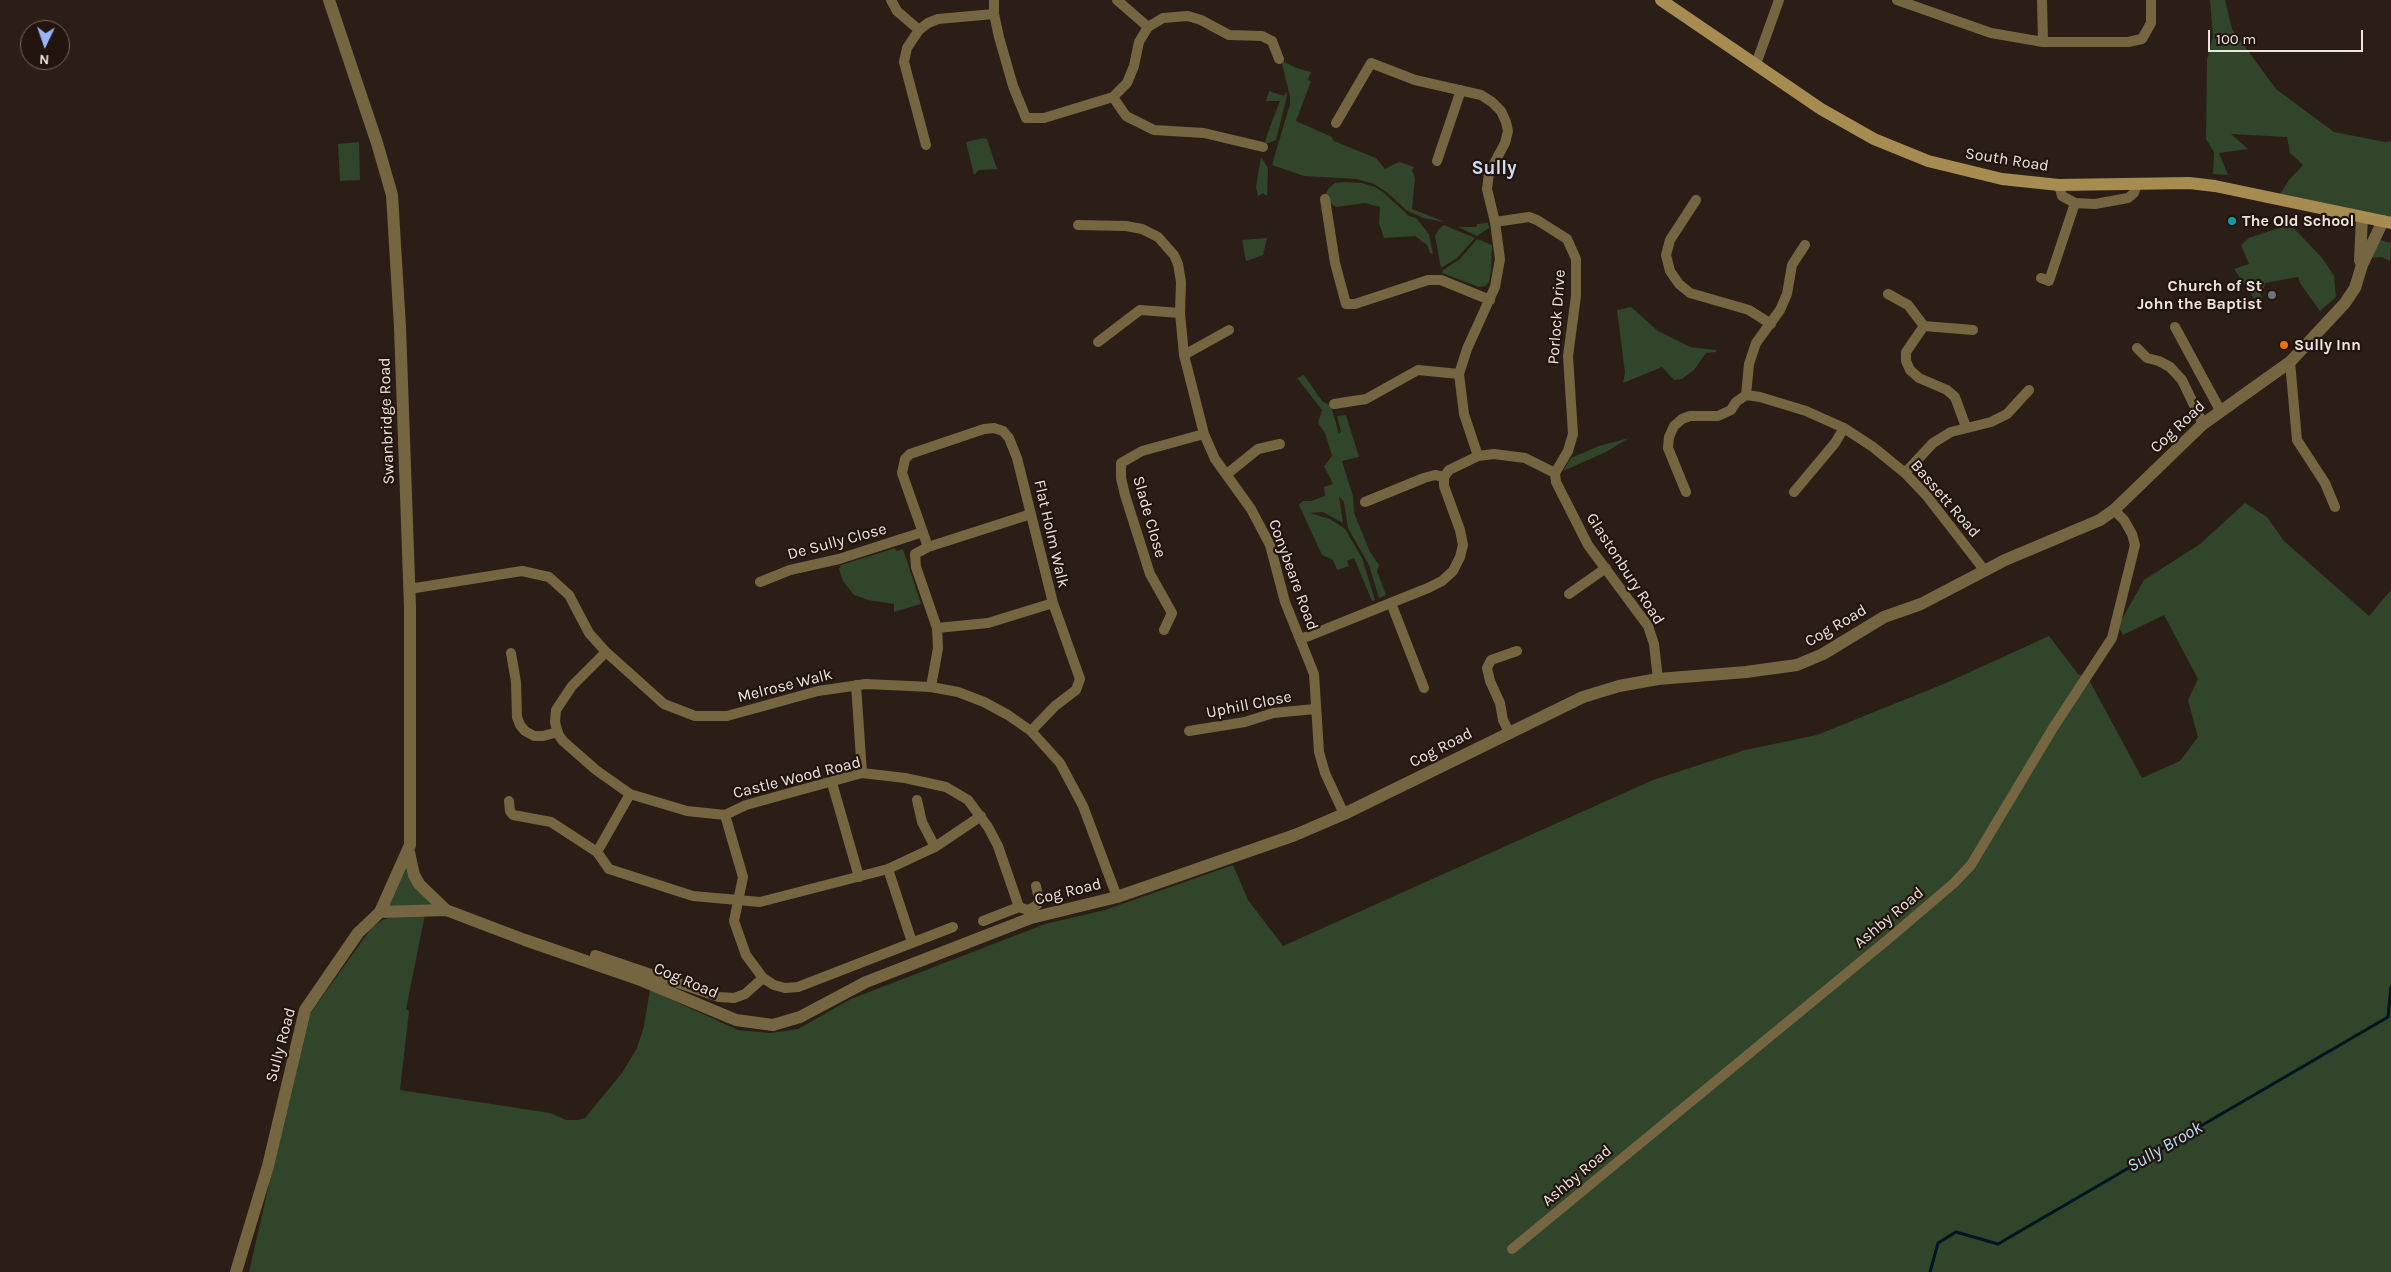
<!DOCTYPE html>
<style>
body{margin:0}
#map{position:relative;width:2391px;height:1272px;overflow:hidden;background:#2b1e17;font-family:Karla,sans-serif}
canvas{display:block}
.north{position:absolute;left:20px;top:20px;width:50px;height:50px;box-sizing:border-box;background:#21150e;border:1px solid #736762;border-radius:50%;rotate:183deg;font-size:14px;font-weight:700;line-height:20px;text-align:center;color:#ede3df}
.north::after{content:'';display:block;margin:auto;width:18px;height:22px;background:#99b5fd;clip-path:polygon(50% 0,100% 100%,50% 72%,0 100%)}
.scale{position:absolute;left:2208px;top:30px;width:155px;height:22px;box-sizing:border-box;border:2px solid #ede3df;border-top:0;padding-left:6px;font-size:15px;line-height:18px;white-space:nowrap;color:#ede3df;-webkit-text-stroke:4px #21150e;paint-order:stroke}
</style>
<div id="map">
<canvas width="2391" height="1272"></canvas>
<div class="north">N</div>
<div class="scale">100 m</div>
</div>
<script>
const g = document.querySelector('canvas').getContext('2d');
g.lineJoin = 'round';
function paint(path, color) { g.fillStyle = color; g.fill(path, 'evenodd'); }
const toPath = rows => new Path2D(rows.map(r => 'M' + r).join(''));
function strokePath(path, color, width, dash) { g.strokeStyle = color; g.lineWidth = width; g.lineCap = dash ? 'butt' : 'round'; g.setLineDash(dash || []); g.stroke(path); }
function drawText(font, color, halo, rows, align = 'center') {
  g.font = font + ' Karla,sans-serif'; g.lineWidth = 4.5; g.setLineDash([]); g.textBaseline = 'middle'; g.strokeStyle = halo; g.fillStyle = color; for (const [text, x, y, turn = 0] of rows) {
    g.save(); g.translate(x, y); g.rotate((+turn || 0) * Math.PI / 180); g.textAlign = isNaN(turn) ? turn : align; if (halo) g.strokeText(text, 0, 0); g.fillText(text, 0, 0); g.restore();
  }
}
paint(toPath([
 [2210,0,2225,0,2232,29,2276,89,2334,132,2385,142,2391,141,2391,218,2280,194,2289,180,2303,165,2290,153,2287,137,2231,134,2248,149,2219,153,2228,175,2213,174,2214,152,2206,139,2207,59,2213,37],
 [1281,60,1296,68,1311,72,1308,80,1311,81,1296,121,1332,137,1334,141,1376,158,1385,169,1399,162,1414,167,1412,170,1415,178,1412,209,1445,222,1423,218,1406,210,1388,193,1374,184,1357,179,1304,176,1272,165,1290,104,1290,96],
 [1269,91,1284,96,1286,92,1287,96,1276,140,1269,143,1265,143,1267,135,1280,101,1266,101],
 [983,138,987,139,997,169,979,170,974,175,966,142],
 [359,142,360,180,340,181,338,144],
 [1261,157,1268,168,1267,196,1263,193,1258,196,1256,187],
 [1345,182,1362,183,1375,187,1383,192,1409,216,1416,218,1429,234,1433,254,1430,253,1427,245,1415,236,1384,238,1379,223,1380,207,1365,203,1336,207,1327,201,1324,197,1329,188,1335,183],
 [1488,223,1489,228,1477,236,1458,227,1477,227,1477,224],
 [2290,224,2322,258,2334,276,2336,297,2320,311,2300,283,2298,277,2265,283,2264,288,2259,290,2262,298,2255,300,2234,269,2249,264,2241,245,2249,238],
 [1444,225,1475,238,1457,258,1441,268,1435,236,1439,229],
 [1267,238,1263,255,1246,261,1242,240],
 [1477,239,1492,245,1491,270,1489,282,1485,286,1479,287,1442,273,1443,270,1460,259],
 [2380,240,2391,243,2390,261,2382,257,2371,258],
 [1631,307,1658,331,1690,347,1716,350,1716,352,1706,353,1694,370,1682,379,1674,380,1662,367,1623,383,1625,373,1617,310],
 [1304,375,1322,401,1331,406,1339,434,1341,432,1337,416,1346,415,1359,457,1342,461,1353,496,1354,513,1370,552,1379,565,1377,571,1386,595,1379,598,1369,565,1348,528,1344,502,1339,496,1343,523,1323,512,1310,513,1330,519,1345,529,1362,558,1375,600,1372,601,1354,558,1347,561,1349,566,1337,570,1333,560,1322,555,1299,505,1303,501,1311,501,1325,496,1324,487,1333,484,1324,466,1332,456,1325,433,1318,423,1322,410,1297,378],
 [1629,438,1606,452,1563,471,1571,458,1599,446],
 [2245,503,2267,517,2284,541,2369,616,2391,590,2391,1272,249,1272,307,1018,372,927,383,920,397,915,425,914,406,1009,409,1011,400,1090,550,1113,566,1120,578,1120,585,1118,622,1073,637,1048,644,1026,650,990,738,1030,770,1033,798,1029,851,999,1045,924,1105,910,1233,865,1248,900,1283,946,1653,780,1745,750,1817,735,1946,683,2049,636,2078,674,2088,678,2142,778,2180,761,2198,737,2188,700,2198,679,2164,615,2123,635,2118,626,2144,580,2200,544],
 [895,548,896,551,903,549,921,604,894,612,894,604,868,600,854,595,843,581,839,569,841,565],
 [407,867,433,906,389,906]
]), '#304529');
strokePath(toPath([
 [1930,1272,1938,1243,1956,1232,1998,1244,2388,1017,2391,987]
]), '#001522', 3);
strokePath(toPath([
 [891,0,897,11,919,30,907,48,904,62,926,145],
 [994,0,994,14,999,37,1013,86,1026,118,1044,118,1113,97,1127,83,1134,66,1139,42,1148,27,1163,18,1188,16,1201,20,1229,35,1262,36,1272,41,1279,59],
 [1117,0,1148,27],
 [1897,0,1991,33,2043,42,2128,42,2142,39,2151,23,2151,0],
 [2042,0,2043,42],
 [919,30,928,23,938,19,994,14],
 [1756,64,1779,0],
 [1113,97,1126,116,1154,130,1204,133,1263,147],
 [1336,123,1371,63,1415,80,1481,95,1492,102,1501,111,1506,122,1508,131,1505,143,1489,173,1487,189,1495,222,1529,217,1537,220,1567,239,1576,259,1576,296,1568,356,1573,434,1568,451,1555,473],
 [1437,161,1461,90],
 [2059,185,2062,196,2075,203,2095,204,2128,198,2134,193,2137,184],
 [1325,199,1335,263,1346,304,1355,304,1428,280,1441,280,1490,300],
 [1696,200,1670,240,1666,255,1670,271,1679,284,1690,293,1749,310,1771,324],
 [1078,225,1126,226,1142,229,1158,237,1174,255,1178,264,1181,282,1180,313,1184,355,1204,434,1215,459,1251,509,1270,545,1285,602,1314,674,1319,752,1325,773,1344,814],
 [2041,278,2049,281,2075,203],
 [1888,294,1908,305,1924,326],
 [2175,327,2220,410],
 [1098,342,1140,310,1180,313],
 [2137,348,2147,358,2159,361,2170,367,2182,380,2203,424],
 [1184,355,1229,330],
 [2290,362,2297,440,2325,483,2335,507],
 [1746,395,1749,364,1756,343,1780,310,1787,294,1792,265,1805,245],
 [1334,404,1366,399,1418,370,1459,374],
 [1966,427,1955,397,1947,390,1919,378,1910,370,1906,361,1906,352,1924,326,1973,330],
 [1478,456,1464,414,1459,374,1467,349,1495,287,1500,259,1495,222],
 [1905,473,1933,443,1951,432,1991,422,2007,414,2029,390],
 [1227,474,1258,449,1280,444],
 [1686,492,1668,448,1669,437,1674,426,1682,419,1690,416,1718,416,1731,410,1736,402,1746,395,1760,397,1806,411,1844,428,1873,447,1905,473,1926,495,1985,571],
 [1794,492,1835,443,1844,428],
 [1365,502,1424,478,1435,475,1444,477,1449,470,1478,456,1494,454,1525,458,1555,473,1556,482,1588,545,1648,626,1654,644,1658,679],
 [928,547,902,473,905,459,910,454,984,429,994,428,1003,431,1009,438,1017,458,1053,603,1080,679,1076,690,1055,706,1031,731],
 [760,582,790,570,839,559,923,532],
 [409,589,522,571,549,577,569,595,589,633,606,652,664,704,695,716,727,716,818,691,866,684,931,687,958,692,984,702,1008,715,1031,731,1060,763,1083,806,1117,897],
 [1569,594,1606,568],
 [1391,603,1424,688],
 [937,628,988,623,1053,603],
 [1164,630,1172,613,1150,574,1125,495,1121,478,1121,463,1142,451,1204,434],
 [1301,639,1428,588,1442,581,1453,571,1460,557,1463,545,1460,530,1444,486,1444,477],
 [606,652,572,686,556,710,555,722,558,734,563,741,596,770,630,794,687,811,725,815,746,805,862,773,905,778,946,787,968,800,988,827,998,846,1019,907,1028,910,1037,905,1039,899,1036,886],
 [511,653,516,682,517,717,520,725,525,731,534,736,543,736,558,732],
 [856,685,862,773],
 [931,687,938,648,937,628,916,567,915,554,928,547,1031,514],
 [1189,731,1245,722,1273,713,1315,709],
 [1509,732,1503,720,1500,703,1490,681,1487,668,1491,660,1517,651],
 [832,783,859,877],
 [630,794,597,852,609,869,693,896,760,902,888,869,935,847,981,816],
 [917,800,922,822,935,847],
 [509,801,510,811,513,815,551,822,597,852],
 [725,815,743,877,734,921,746,955,763,978,774,985,785,988,798,987,953,927],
 [888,869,912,942],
 [983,921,1019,907],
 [595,955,719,997,734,998,745,994,763,978],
 [1512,1249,1892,936,1954,883,1971,865,2053,728,2112,638,2135,545,2132,534,2124,520,2114,510]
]), '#756641', 10);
strokePath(toPath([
 [2362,217,2360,260,2362,265],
 [409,852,414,875,419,884,446,910],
 [380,912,446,910,525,940,638,979,736,1020,773,1025,800,1017,866,982,1031,918,1117,897,1295,835,1344,814,1583,697,1619,686,1658,679,1746,672,1797,665,1823,654,1884,617,1921,604,2005,560,2100,520,2114,510,2203,424,2290,362,2345,303,2355,288,2362,265,2383,221],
 [236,1272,268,1166,305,1010,358,933,380,912,410,845,410,607,400,327,392,195,377,143,329,0]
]), '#756641', 12);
strokePath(toPath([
 [1661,0,1821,109,1874,139,1928,161,2002,179,2059,185,2189,183,2215,186,2391,223]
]), '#a68c50', 12);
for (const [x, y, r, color] of [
 [2232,221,5,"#0f9aa8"],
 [2272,295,5,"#6b7280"],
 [2284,345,5,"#e8710a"]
]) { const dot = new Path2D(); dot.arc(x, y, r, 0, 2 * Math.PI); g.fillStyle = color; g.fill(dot); strokePath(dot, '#21150e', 2); }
drawText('16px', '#ede3df', '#21150e', [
 ["South Road",2007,160,9],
 ["Porlock Drive",1557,317,-86],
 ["Swanbridge Road",387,421,-92],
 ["Cog Road",2178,427,-43],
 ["Bassett Road",1945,499,49],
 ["Slade Close",1149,517,74],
 ["Flat Holm Walk",1051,534,77],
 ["De Sully Close",837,542,-15],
 ["Glastonbury Road",1625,569,57],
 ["Conybeare Road",1293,575,70],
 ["Cog Road",1836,626,-30],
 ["Melrose Walk",785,686,-14],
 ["Uphill Close",1249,705,-11],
 ["Cog Road",1441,748,-27],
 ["Castle Wood Road",797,778,-14],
 ["Cog Road",1068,892,-14],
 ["Ashby Road",1889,918,-40],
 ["Cog Road",686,981,23],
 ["Sully Road",281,1045,-75],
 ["Ashby Road",1577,1176,-40]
]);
drawText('bold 16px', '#ede3df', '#21150e', [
 ["The Old School",2242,221],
 ["Church of St",2262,286,"right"],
 ["John the Baptist",2262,304,"right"],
 ["Sully Inn",2294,345]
], 'left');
drawText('italic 18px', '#b3def8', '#21150e', [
 ["Sully Brook",2165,1147,-30]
]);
drawText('bold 19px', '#d1dcf8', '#21150e', [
 ["Sully",1494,169]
]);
</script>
